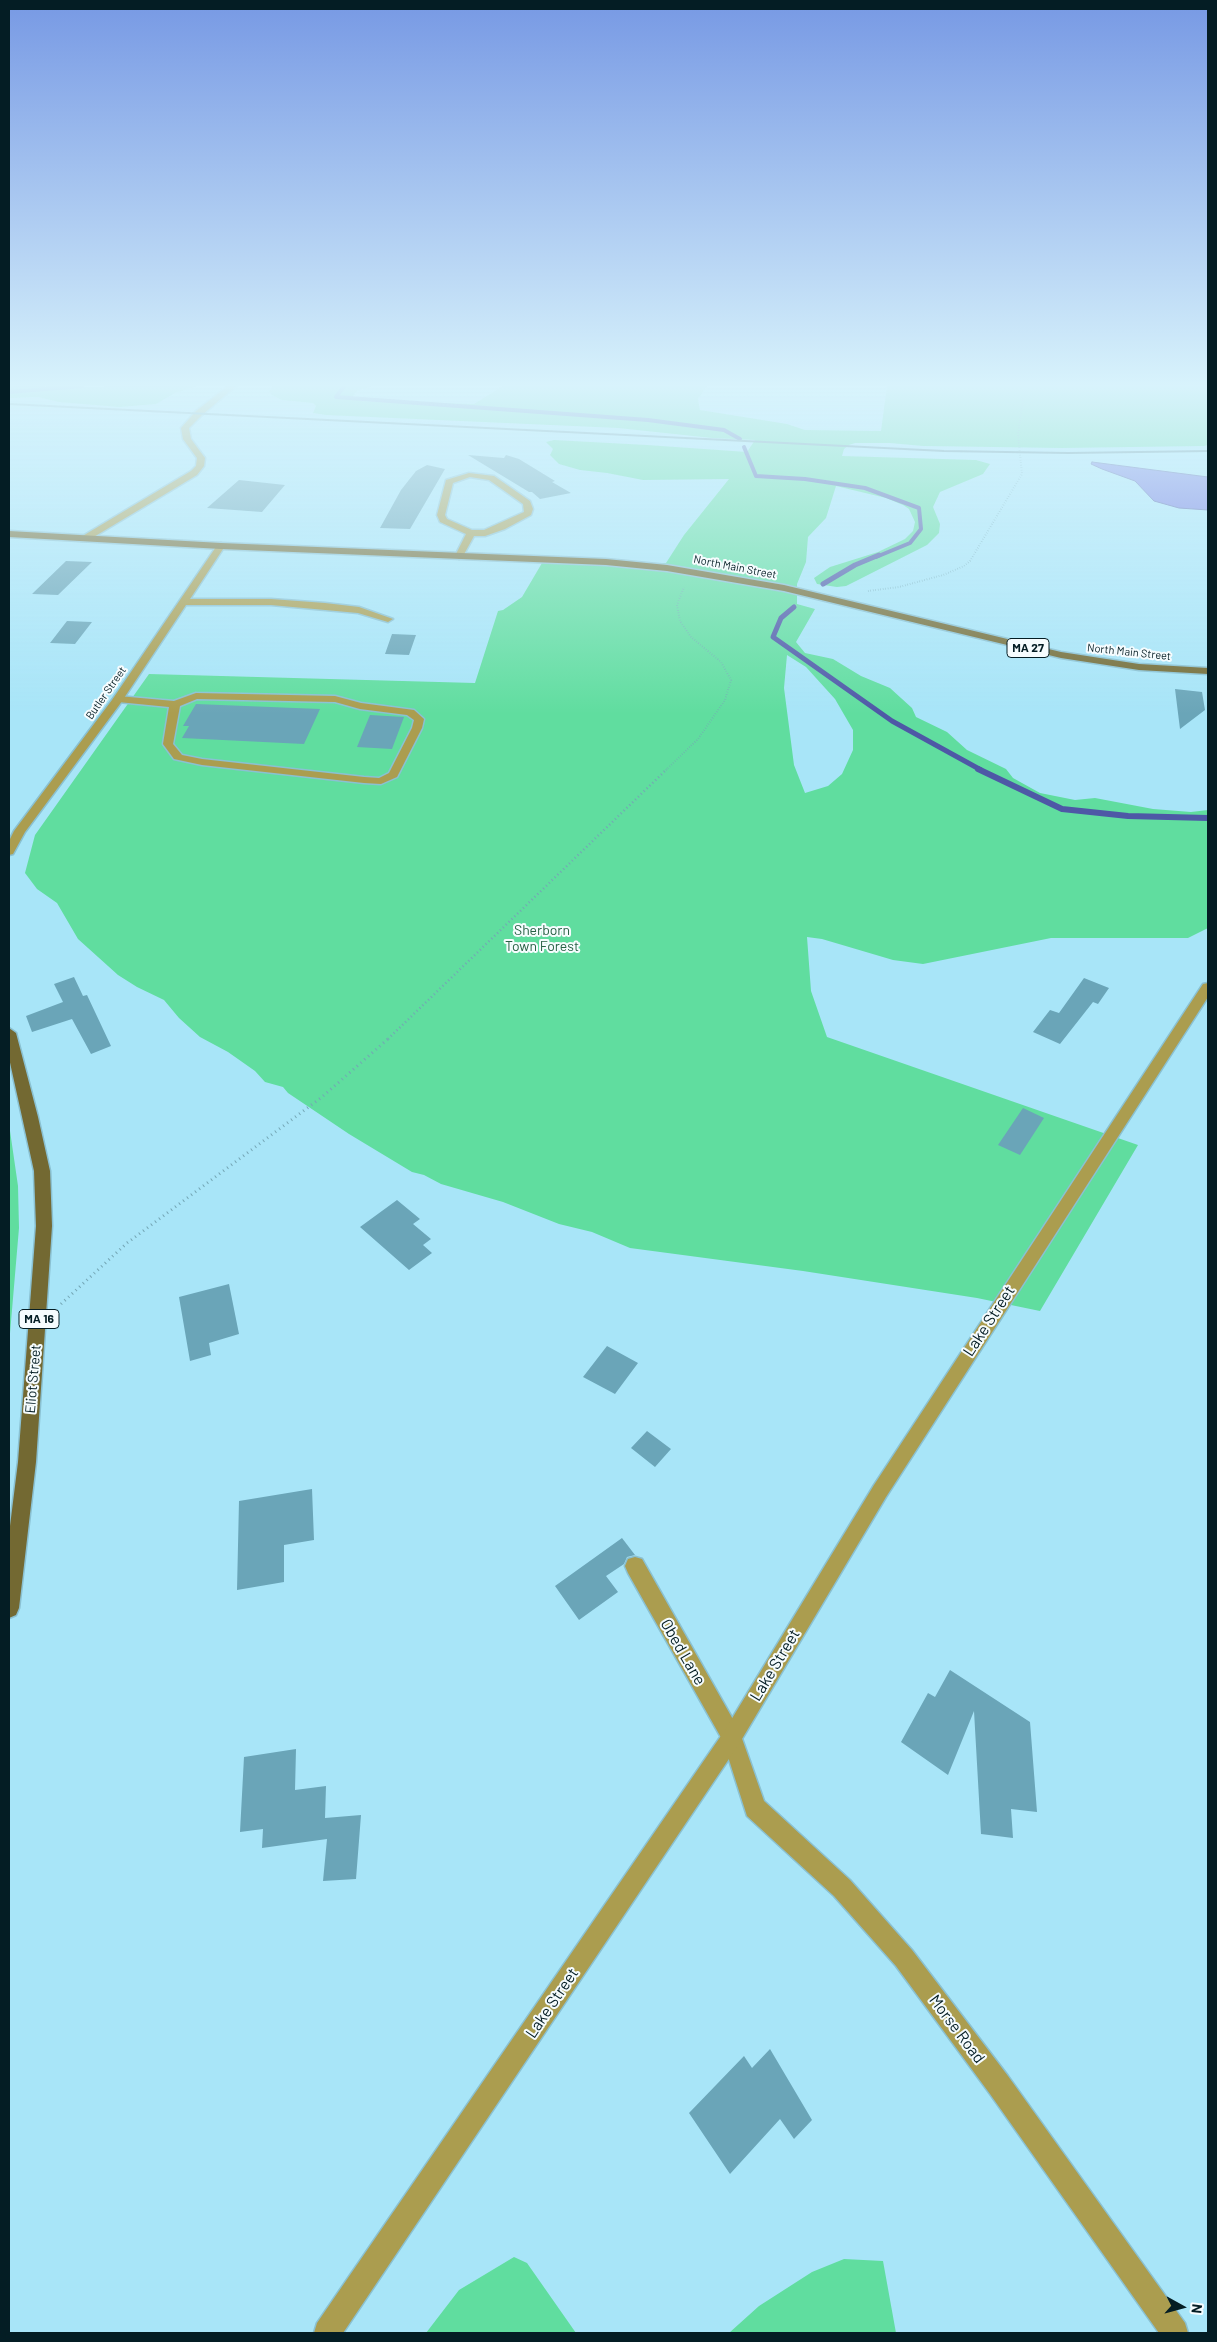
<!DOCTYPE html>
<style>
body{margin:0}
#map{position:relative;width:1217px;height:2342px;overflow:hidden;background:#a8e5f8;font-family:Barlow,sans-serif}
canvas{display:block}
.frame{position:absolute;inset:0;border:10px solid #041d24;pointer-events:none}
.north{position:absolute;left:1157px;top:2282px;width:50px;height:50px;-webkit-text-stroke:4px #f6fcfe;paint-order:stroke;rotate:97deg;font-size:14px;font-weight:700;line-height:20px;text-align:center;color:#041d24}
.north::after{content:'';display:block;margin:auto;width:18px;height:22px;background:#041d24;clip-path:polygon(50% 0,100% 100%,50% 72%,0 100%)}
</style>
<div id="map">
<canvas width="1217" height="2342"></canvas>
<div class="frame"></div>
<div class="north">N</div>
</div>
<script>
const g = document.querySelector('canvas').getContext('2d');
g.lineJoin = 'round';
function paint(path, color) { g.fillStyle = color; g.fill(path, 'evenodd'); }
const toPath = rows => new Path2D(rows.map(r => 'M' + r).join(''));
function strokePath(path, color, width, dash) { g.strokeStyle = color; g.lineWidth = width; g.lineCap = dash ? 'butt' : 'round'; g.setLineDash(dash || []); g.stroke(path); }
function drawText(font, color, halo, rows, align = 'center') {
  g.font = font + ' Barlow,sans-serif'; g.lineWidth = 4; g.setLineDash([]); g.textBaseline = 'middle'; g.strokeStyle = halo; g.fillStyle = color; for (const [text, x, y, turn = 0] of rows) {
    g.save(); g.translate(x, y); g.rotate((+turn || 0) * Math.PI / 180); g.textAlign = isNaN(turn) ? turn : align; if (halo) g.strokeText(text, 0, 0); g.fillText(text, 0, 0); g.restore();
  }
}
paint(toPath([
 [9,386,61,387,197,386,175,393,156,404,119,407,59,402,38,397,9,398],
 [273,386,372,386,357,391,353,396,360,401,474,404,503,386,707,386,698,399,700,410,787,424,805,430,881,431,887,386,1208,386,1208,445,1204,446,1062,448,923,446,890,443,855,443,849,445,844,449,842,456,976,460,990,464,983,474,940,492,933,507,940,524,939,533,927,545,858,580,846,586,837,587,817,584,814,578,830,567,878,552,905,539,913,531,915,522,909,509,903,505,886,498,836,486,826,518,808,537,806,562,797,584,797,604,815,609,796,642,805,653,833,659,861,676,890,688,912,708,916,717,947,732,967,750,1006,769,1013,778,1040,793,1075,800,1095,798,1153,809,1191,812,1208,810,1208,928,1188,938,1051,938,923,964,893,960,822,939,807,937,811,991,827,1037,1138,1145,1040,1311,977,1298,803,1271,630,1248,592,1232,559,1224,503,1202,441,1184,424,1175,412,1172,349,1134,288,1093,283,1087,265,1082,255,1071,228,1052,200,1037,179,1018,164,1000,137,987,118,975,78,939,57,903,37,889,25,873,35,835,149,674,475,683,498,611,503,610,522,597,542,563,666,563,684,535,729,479,643,480,607,473,580,470,559,464,550,455,553,449,546,442,554,440,647,445,747,452,755,440,712,438,618,428,326,415,313,413,316,406,313,403,282,400,272,395,269,391],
 [787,655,806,667,835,699,853,730,853,750,842,774,828,786,805,793,794,765,784,688],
 [9,1124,18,1186,19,1228,9,1345],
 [514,2257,527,2263,576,2333,426,2333,459,2290],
 [844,2259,883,2261,896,2333,729,2333,759,2306,812,2272]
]), '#60dd9f');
const water = toPath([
 [1092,462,1208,477,1208,510,1179,508,1154,501,1135,481,1102,469,1091,464,1092,462]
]);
paint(water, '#6e71de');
strokePath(water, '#4e58a6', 1);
strokePath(toPath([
 [344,386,336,397,648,420,724,430,740,439],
 [9,392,82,386],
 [744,447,756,476,805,479,865,488,919,508,921,529,910,543,876,557]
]), '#4e58a6', 4);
strokePath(toPath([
 [823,584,855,565,879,555],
 [794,607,781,618,773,637,892,721,981,770]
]), '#4e58a6', 5);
strokePath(toPath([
 [978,769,1062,809,1128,816,1208,818]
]), '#4e58a6', 6);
paint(toPath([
 [468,455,504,458,506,455,519,459,555,481,552,482,571,493,540,499,532,492,529,492],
 [427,465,445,469,410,529,380,528,401,490,416,471],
 [239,480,285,485,262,512,207,508],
 [66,561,92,562,58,595,32,594],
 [67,621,92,622,75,644,50,643],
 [392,634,416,635,409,655,385,654],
 [1175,689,1202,692,1205,710,1180,729],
 [196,704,320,709,304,744,182,738,189,726,183,726],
 [370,715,404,717,392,749,357,747],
 [74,977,83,996,87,995,111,1046,91,1054,72,1019,32,1032,26,1016,63,1002,54,984],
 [1084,978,1109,988,1098,1004,1093,1002,1060,1044,1033,1032,1050,1010,1059,1013],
 [1023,1108,1044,1118,1020,1155,998,1145],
 [397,1200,420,1219,413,1224,431,1239,423,1245,432,1253,409,1270,360,1227],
 [229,1284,239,1334,209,1343,211,1355,190,1361,179,1297],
 [607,1346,638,1363,615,1394,583,1377],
 [647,1431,671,1449,655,1467,631,1448],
 [312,1489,314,1540,284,1545,284,1582,237,1590,239,1501],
 [622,1538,635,1555,627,1557,624,1564,606,1576,618,1592,579,1620,555,1586],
 [950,1670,1030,1722,1037,1812,1011,1809,1013,1838,981,1834,974,1711,948,1775,901,1742,928,1693,935,1697],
 [296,1749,295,1790,326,1786,325,1818,361,1815,356,1879,323,1881,327,1839,262,1848,263,1829,240,1832,244,1757],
 [770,2049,812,2120,794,2139,780,2119,730,2174,689,2113,744,2056,752,2068]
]), '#6aa5b8');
const service = toPath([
 [196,693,335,696,361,703,414,710,424,719,422,728,397,777,381,784,364,783,202,765,174,759,163,744,169,707,118,702,113,699,118,696,174,701,196,693],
 [197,699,335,702,360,709,407,715,414,720,412,728,389,773,379,778,364,777,202,759,182,755,173,744,180,706,197,699]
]);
const minor = toPath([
 [228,386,236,386,202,415,189,428,191,439,205,458,204,466,197,475,87,541,81,541,81,537,191,471,196,466,197,458,183,439,181,428,196,411,228,386],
 [469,473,494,476,530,501,533,509,531,515,505,529,485,536,474,536,463,556,459,559,455,556,466,534,440,522,437,515,446,480,469,473],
 [470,477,489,480,523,504,524,512,484,530,472,530,447,519,445,515,453,483,470,477],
 [221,543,225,546,190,599,271,599,325,603,359,607,393,619,388,622,358,613,271,605,186,605,120,704,25,832,13,854,9,855,9,841,14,831,112,700,218,544,221,543],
 [635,1557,642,1559,739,1730,764,1801,850,1880,912,1950,1008,2076,1185,2323,1188,2333,1159,2333,990,2094,896,1966,834,1896,747,1816,723,1741,628,1573,625,1566,628,1559,635,1557]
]);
const tertiary = toPath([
 [1208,983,1208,997,886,1497,739,1744,343,2333,314,2333,317,2323,725,1730,874,1485,1203,984,1208,983]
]);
const primary = toPath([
 [9,531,221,543,606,559,667,565,784,585,1061,652,1139,664,1208,668,1208,674,1139,670,1061,658,784,591,667,571,606,565,221,549,9,537,9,531],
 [9,1028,16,1033,38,1117,50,1171,52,1226,36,1462,19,1608,16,1615,9,1618,9,1534,18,1462,36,1226,34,1171,9,1058,9,1028]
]);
strokePath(service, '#8ac1d2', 3);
strokePath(minor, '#8ac1d2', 3);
strokePath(tertiary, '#8ac1d2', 3);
strokePath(primary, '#8ac1d2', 3);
strokePath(toPath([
 [868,591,899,587,943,575,964,566,970,561,1022,474,1018,434,1025,386],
 [666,770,698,739,725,700,731,680,721,662,691,637,680,621,677,605,684,587]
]), '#74a6b5', 2, [0.5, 2]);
strokePath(toPath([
 [388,1039,667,769]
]), '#74a6b5', 2.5, [1, 3]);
strokePath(toPath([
 [61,1304,127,1243,322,1097,389,1038]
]), '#74a6b5', 3, [1, 4]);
paint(service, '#ab9d4f');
paint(minor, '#ab9d4f');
paint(tertiary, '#ab9d4f');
paint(primary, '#736932');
strokePath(toPath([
 [9,404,944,451,1068,453,1208,451]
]), '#598592', 2);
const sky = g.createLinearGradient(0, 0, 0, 714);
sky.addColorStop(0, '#7799e4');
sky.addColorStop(0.54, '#d8f3fc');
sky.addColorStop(1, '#d8f3fc00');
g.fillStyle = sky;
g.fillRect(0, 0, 1217, 714);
drawText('11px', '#041d24', '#f6fcfe', [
 ["North Main Street",735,567,11],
 ["North Main Street",1129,652,6],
 ["Butler Street",106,693,-55]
]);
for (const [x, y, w] of [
 [1028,648,42],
 [39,1319,40]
]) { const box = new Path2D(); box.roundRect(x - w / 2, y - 9.5, w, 19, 4); g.fillStyle = '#f6fcfe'; g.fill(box); strokePath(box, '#041d24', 1); }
drawText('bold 12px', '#041d24', null, [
 ["MA 27",1028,648],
 ["MA 16",39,1319]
]);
drawText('14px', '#286245', '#f6fcfe', [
 ["Sherborn",542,930],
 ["Town Forest",542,946]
]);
drawText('14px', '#041d24', '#f6fcfe', [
 ["Eliot Street",33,1379,-85]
]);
drawText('16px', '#041d24', '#f6fcfe', [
 ["Lake Street",989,1321,-57],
 ["Obed Lane",683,1652,60],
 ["Lake Street",775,1665,-59],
 ["Lake Street",552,2003,-56],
 ["Morse Road",957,2029,53]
]);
</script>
